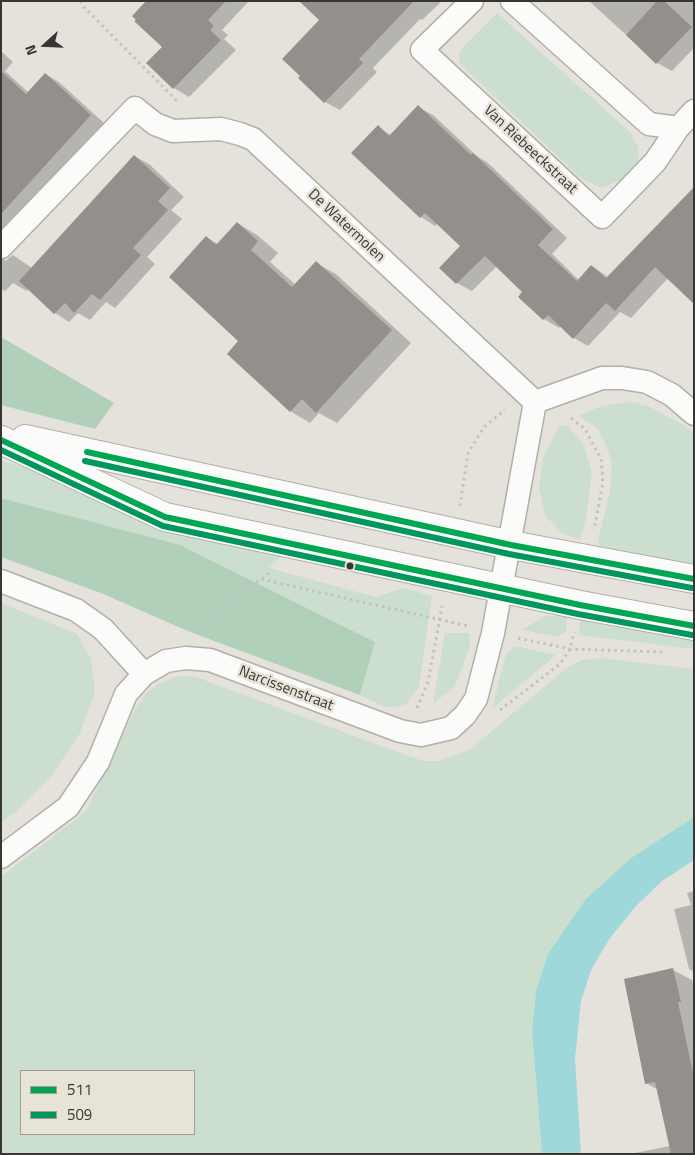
<!DOCTYPE html>
<style>
body{margin:0}
#map{position:relative;width:695px;height:1155px;overflow:hidden;background:#e4e2db;font-family:"Titillium Web",sans-serif}
canvas{display:block}
.frame{position:absolute;inset:0;border:2px solid #383632;pointer-events:none}
.legend{position:absolute;left:20px;top:1070px;width:175px;height:65px;box-sizing:border-box;background:#e8e3d7;border:1px solid #a29e95;margin:0;padding:6px 9px;list-style:none;font-size:15px;color:#383632}
.legend li{display:flex;align-items:center;gap:10px;height:25px}
.legend b{width:25px;border:1px solid #a29e95}
.north{position:absolute;left:20px;top:20px;width:50px;height:50px;-webkit-text-stroke:4px #e8e3d7;paint-order:stroke;rotate:250deg;font-size:14px;font-weight:700;line-height:20px;text-align:center;color:#383632}
.north::after{content:'';display:block;margin:auto;width:18px;height:22px;background:#383632;clip-path:polygon(50% 0,100% 100%,50% 72%,0 100%)}
</style>
<div id="map">
<canvas width="695" height="1155"></canvas>
<div class="frame"></div>
<ul class="legend">
<li><b style="height:6px;background:#00a651"></b>511</li>
<li><b style="height:6px;background:#00965e"></b>509</li>
</ul>
<div class="north">N</div>
</div>
<script>
const g = document.querySelector('canvas').getContext('2d');
g.lineJoin = 'round';
function paint(path, color) { g.fillStyle = color; g.fill(path, 'evenodd'); }
const toPath = rows => new Path2D(rows.map(r => 'M' + r).join(''));
function strokePath(path, color, width, dash) { g.strokeStyle = color; g.lineWidth = width; g.lineCap = dash ? 'butt' : 'round'; g.setLineDash(dash || []); g.stroke(path); }
function drawText(font, color, halo, rows, align = 'center') {
  g.font = font + ' "Titillium Web",sans-serif'; g.lineWidth = 5; g.setLineDash([]); g.textBaseline = 'middle'; g.strokeStyle = halo; g.fillStyle = color; for (const [text, x, y, turn = 0] of rows) {
    g.save(); g.translate(x, y); g.rotate((+turn || 0) * Math.PI / 180); g.textAlign = isNaN(turn) ? turn : align; if (halo) g.strokeText(text, 0, 0); g.fillText(text, 0, 0); g.restore();
  }
}
paint(toPath([
 [497,13,631,133,638,147,639,161,625,178,602,188,583,180,460,64,459,55,463,47],
 [630,402,646,405,687,427,694,434,694,570,606,553,601,547,598,540,610,492,612,462,605,443,596,427,579,416,601,406],
 [559,426,568,426,584,445,592,473,586,519,580,540,562,533,545,515,539,488,543,457],
 [1,460,283,554,269,568,376,597,403,588,432,596,419,687,406,704,395,707,384,707,360,695,375,642,61,515,1,498],
 [1,603,77,634,91,659,95,692,80,733,52,775,18,810,1,823],
 [545,616,567,616,566,631,557,637,522,630],
 [580,616,694,635,694,649,579,635],
 [445,633,469,633,470,646,455,686,433,704],
 [514,646,556,655,492,709,505,657],
 [601,658,694,669,694,817,548,954,536,990,532,1031,542,1154,1,1154,1,877,86,811,137,706,146,693,160,683,179,676,193,676,411,757,425,761,438,761,469,750,568,667,582,660],
 [21,1071,194,1071,194,1134,21,1134]
]), '#ccdfcf');
paint(toPath([
 [1,337,114,403,95,429,1,405],
 [1,498,180,545,375,642,360,695,190,632,101,593,1,557]
]), '#b1d0b9');
paint(toPath([
 [694,817,694,860,662,881,635,907,610,938,591,970,581,1001,575,1058,581,1154,542,1154,532,1031,536,990,548,954,585,900,630,859]
]), '#9fd8da');
paint(toPath([
 [148,1,249,1,222,30,228,35,224,39,236,50,189,97,174,88,148,63,164,47],
 [308,1,438,1,440,3,422,20,420,19,373,68,377,72,340,110,325,102,320,20],
 [589,1,694,1,694,48,672,71,657,63],
 [1,51,13,62,5,71,29,93,46,74,60,83,105,124,1,238],
 [418,107,433,115,477,156,488,163,567,238,552,254,579,280,592,266,608,277,694,188,668,278,631,318,620,312,588,346,574,338,561,326,559,328,544,319,520,297,524,292,497,266,472,291,457,283,462,246,438,223,435,226,421,217,378,127,391,135],
 [134,156,149,164,184,197,171,210,182,219,147,257,155,264,115,308,106,302,90,320,78,313,69,322,55,313,29,289,27,291,13,283,5,291,1,289,1,239,5,261,13,255,32,268],
 [237,223,257,235,278,253,270,262,296,285,316,263,336,274,411,343,337,423,319,413,310,423,290,411,240,341,206,237,218,244],
 [694,891,694,972,689,969,674,909,691,905,687,893],
 [673,970,692,980,694,989,694,1154,630,1154,670,1146,658,1090,646,1083]
]), '#0003');
paint(toPath([
 [146,1,226,1,208,20,214,26,210,30,221,40,173,89,146,63,162,47,134,21,136,20,132,16],
 [299,1,414,1,359,59,363,63,324,103,298,78,300,76,282,59,319,20],
 [657,1,664,1,692,27,656,64,626,35],
 [1,71,26,94,45,73,91,115,1,214],
 [418,105,471,155,473,153,553,229,538,245,577,281,591,265,606,278,694,187,694,304,655,267,615,311,606,303,573,339,548,315,543,320,518,297,522,292,485,256,456,284,439,268,460,246,425,213,420,218,351,153,378,125,389,136],
 [134,155,170,188,158,201,168,210,133,248,141,255,100,300,92,294,74,313,65,303,54,314,19,281],
 [237,222,258,241,251,250,292,287,316,261,392,330,316,413,302,399,290,412,227,354,238,341,169,277,206,236,216,245],
 [673,968,681,1002,678,1002,694,1078,694,1154,671,1154,655,1082,645,1084,624,979]
]), '#93908c');
const street = toPath([
 [472,1,422,50,602,217,655,162,678,128,694,111],
 [512,1,649,124,678,128],
 [1,247,135,108,155,124,173,131,221,129,240,134,253,139,535,402],
 [535,402,602,378,622,378,647,382,672,395,694,414],
 [1,581,76,610,103,629,144,674],
 [1,857,68,807,98,762,126,694,144,674,166,661,186,658,210,660,400,731,421,735,451,728,465,715,476,699,493,633,535,402]
]);
const secondary = toPath([
 [25,439,511,545,694,579],
 [1,440,165,517,580,605,694,626]
]);
strokePath(street, '#b1afaa', 25);
strokePath(secondary, '#b1afaa', 30);
strokePath(toPath([
 [81,1,81,4,179,103],
 [571,418,585,429,601,459,603,482,594,530],
 [460,506,468,453,484,427,505,410],
 [262,579,272,570],
 [195,631,261,579,468,626],
 [518,638,570,649,666,652],
 [417,708,428,682,442,606],
 [500,710,560,664,570,649,574,632]
]), '#c2c2c0', 3, [2.5, 4]);
strokePath(street, '#fbfbfa', 22);
strokePath(secondary, '#fbfbfa', 28);
strokePath(toPath([
 [1,440,165,517,580,605,694,626],
 [87,452,511,545,694,579]
]), '#00a651', 6);
strokePath(toPath([
 [1,450,163,526,578,614,692,635],
 [85,461,509,554,692,588]
]), '#00965e', 6);
for (const [x, y, r, color] of [
 [350,566,4.5,"#383632"]
]) { const dot = new Path2D(); dot.arc(x, y, r, 0, 2 * Math.PI); g.fillStyle = color; g.fill(dot); strokePath(dot, '#e8e3d7', 2); }
drawText('15px', '#383632', '#e8e3d7', [
 ["Van Riebeeckstraat",530,150,43],
 ["De Watermolen",346,226,43],
 ["Narcissenstraat",286,689,21]
]);
</script>
